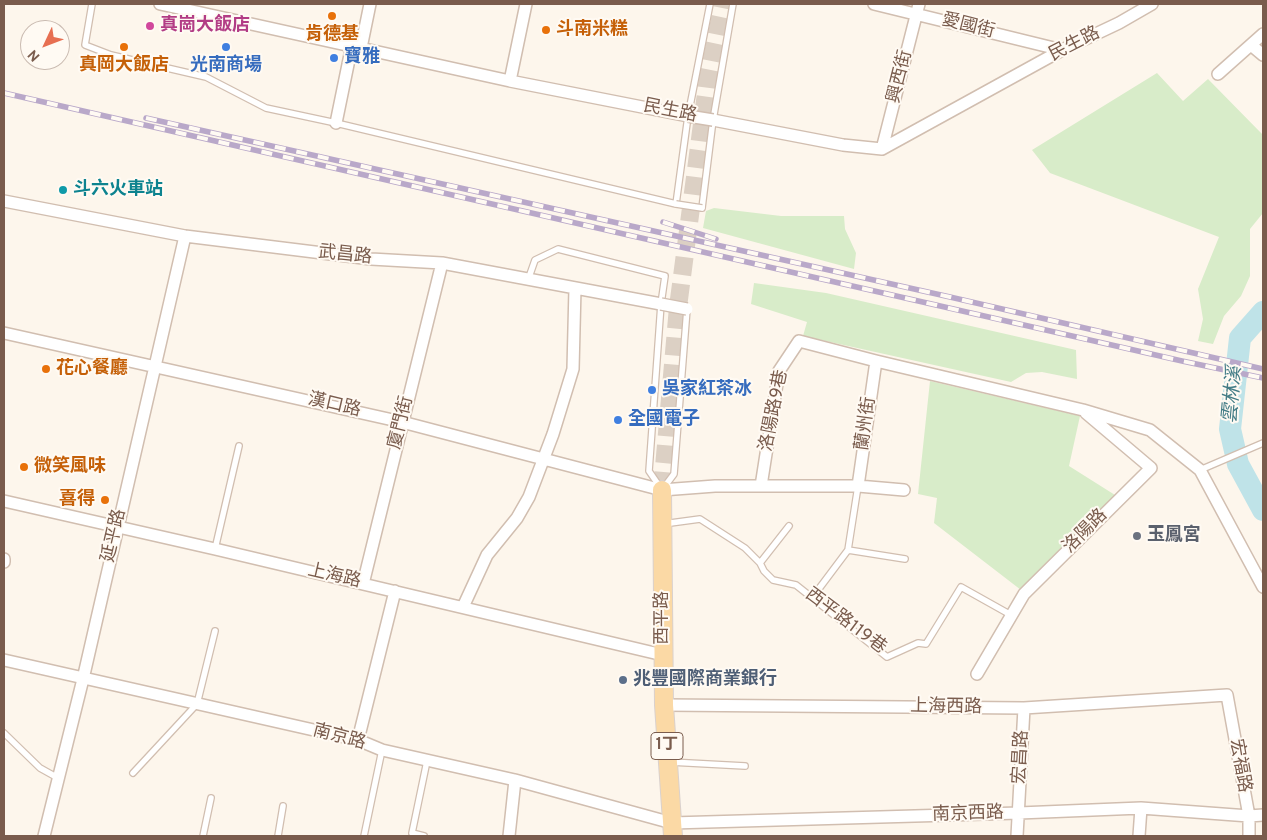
<!DOCTYPE html>
<meta charset="utf-8">
<style>
body{margin:0}
#map{position:relative;width:1267px;height:840px;overflow:hidden;background:#fdf6ec;font-family:Overpass,sans-serif}
canvas{display:block}
.frame{position:absolute;inset:0;border:5px solid #7a5c4d;pointer-events:none}
.north{position:absolute;left:20px;top:20px;width:50px;height:50px;box-sizing:border-box;background:#fffaf3;border:1px solid #cabbb1;border-radius:50%;rotate:227deg;font-size:14px;font-weight:700;line-height:20px;text-align:center;color:#7a5c4d}
.north::after{content:'';display:block;margin:auto;width:18px;height:22px;background:#e76f51;clip-path:polygon(50% 0,100% 100%,50% 72%,0 100%)}
</style>
<div id="map">
<canvas width="1267" height="840"></canvas>
<div class="frame"></div>
<div class="north">N</div>
</div>
<script>
const g = document.querySelector('canvas').getContext('2d');
g.lineJoin = 'round';
function paint(path, color) { g.fillStyle = color; g.fill(path, 'evenodd'); }
const toPath = rows => new Path2D(rows.map(r => 'M' + r).join(''));
function strokePath(path, color, width, dash) { g.strokeStyle = color; g.lineWidth = width; g.lineCap = dash ? 'butt' : 'round'; g.setLineDash(dash || []); g.stroke(path); }
function drawText(font, color, halo, rows, align = 'center') {
  g.font = font + ' Overpass,"Noto Sans TC",sans-serif'; g.lineWidth = 4; g.setLineDash([]); g.textBaseline = 'middle'; g.strokeStyle = halo; g.fillStyle = color; for (const [text, x, y, turn = 0] of rows) {
    g.save(); g.translate(x, y); g.rotate((+turn || 0) * Math.PI / 180); g.textAlign = isNaN(turn) ? turn : align; if (halo) g.strokeText(text, 0, 0); g.fillText(text, 0, 0); g.restore();
  }
}
paint(toPath([
 [1157,73,1183,101,1208,79,1263,135,1263,213,1250,229,1250,276,1241,296,1224,316,1213,344,1198,341,1203,319,1198,289,1219,237,1050,173,1032,150],
 [714,208,781,216,844,216,845,229,856,253,854,269,703,228,706,211],
 [754,283,826,293,1076,350,1077,379,1042,372,1026,373,1011,382,803,336,807,322,751,304],
 [930,381,1080,416,1069,466,1115,495,1021,590,934,523,937,498,918,494]
]), '#d8ecc9');
strokePath(toPath([
 [1263,312,1240,338,1230,429,1238,464,1263,510]
]), '#bfe3e8', 22);
strokePath(toPath([
 [662,490,678,307,708,78,723,4]
]), '#dcd0c4', 18, [18, 9]);
const lane = toPath([
 [92,4,85,45,111,55,206,77,266,108,336,123,676,204,688,116,710,4],
 [702,208,713,120,733,4],
 [528,280,535,260,558,249,665,276,661,304,649,471,662,490,674,474,687,309],
 [1200,470,1263,443],
 [663,524,700,519,745,548,760,563,764,571,773,580,796,585,887,657,918,643,926,644,961,587,1011,615],
 [215,549,239,446],
 [848,550,905,559],
 [760,563,789,526],
 [818,590,848,550,858,486],
 [4,733,40,768,58,778],
 [670,762,745,766],
 [133,773,197,704,215,631],
 [203,836,211,798],
 [278,836,283,806],
 [364,836,382,750],
 [424,836,412,833,427,761]
]);
const street = toPath([
 [160,4,510,81,688,116],
 [874,4,1062,50],
 [1251,45,1263,55],
 [361,48,370,4],
 [1218,74,1263,34],
 [510,81,526,4],
 [713,120,843,145,882,149,1062,50,1119,23,1152,4],
 [336,123,352,45],
 [882,149,919,4],
 [4,201,185,236,371,259,442,263,661,304],
 [4,333,402,422,662,490,715,486,858,486,904,490],
 [761,486,779,371,799,341,876,361,1083,410,1150,430,1200,470,1263,587],
 [858,486,876,361],
 [4,501,215,549,663,655],
 [4,562,4,559],
 [363,584,442,263],
 [463,607,487,555,517,518,529,497,553,434,573,369,575,288],
 [4,660,358,740,382,750,515,780,672,823,1019,813,1141,808,1249,816,1263,815],
 [977,674,1024,594,1151,468,1086,413],
 [664,705,1024,708,1227,695,1249,816,1249,836],
 [358,740,395,591],
 [44,836,83,679,185,236],
 [509,836,515,780],
 [1017,836,1024,708],
 [1139,836,1141,808]
]);
const primary = toPath([
 [662,490,664,705,673,836]
]);
strokePath(lane, '#d1beb0', 8);
strokePath(street, '#d1beb0', 14);
strokePath(primary, '#dad1cd', 20);
strokePath(lane, '#fff', 5.5);
strokePath(street, '#fff', 11);
strokePath(primary, '#fbd9a5', 18);
const rail = toPath([
 [4,93,1182,361,1263,378],
 [146,118,950,297,1263,369],
 [663,222,716,239]
]);
strokePath(rail, '#b9a8c9', 5.5);
strokePath(rail, '#fffaf3', 4, [11]);
const laneBridge = toPath([
 [676,204,702,208]
]);
const streetBridge = toPath([
 [688,116,713,120],
 [661,304,687,309]
]);
strokePath(laneBridge, '#d1beb0', 8, []);
strokePath(streetBridge, '#d1beb0', 14, []);
strokePath(laneBridge, '#fff', 5.5);
strokePath(streetBridge, '#fff', 11);
for (const [x, y, r, color] of [
 [332,16,5,"#e8710a"],
 [150,26,5,"#d1479c"],
 [546,30,5,"#e8710a"],
 [124,47,5,"#e8710a"],
 [226,47,5,"#3f7fe0"],
 [334,58,5,"#3f7fe0"],
 [63,190,5,"#0f9aa8"],
 [46,369,5,"#e8710a"],
 [652,390,5,"#3f7fe0"],
 [618,420,5,"#3f7fe0"],
 [24,467,5,"#e8710a"],
 [105,500,5,"#e8710a"],
 [1137,536,5,"#6b7280"],
 [623,680,5,"#5c6f8a"]
]) { const dot = new Path2D(); dot.arc(x, y, r, 0, 2 * Math.PI); g.fillStyle = color; g.fill(dot); strokePath(dot, '#fffaf3', 2); }
for (const [x, y, w] of [
 [667,746,32]
]) { const box = new Path2D(); box.roundRect(x - w / 2, y - 13.5, w, 27, 4); g.fillStyle = '#fffaf3'; g.fill(box); strokePath(box, '#7a5c4d', 1); }
drawText('bold 16px', '#7a5c4d', null, [
 ["1丁",667,746]
]);
drawText('bold 18px', '#b23c85', '#fffaf3', [
 ["真崗大飯店",160,26]
], 'left');
drawText('18px', '#7a5c4d', '#fffaf3', [
 ["愛國街",968,27,14],
 ["民生路",1075,45,-27],
 ["興西街",901,77,-76],
 ["民生路",670,112,11],
 ["武昌路",345,256,6],
 ["漢口路",334,406,13],
 ["洛陽路9巷",775,411,-79],
 ["廈門街",402,423,-76],
 ["蘭州街",867,424,-82],
 ["洛陽路",1086,532,-45],
 ["延平路",115,536,-77],
 ["上海路",334,577,13],
 ["西平路",663,618,-90],
 ["西平路119巷",845,622,37],
 ["上海西路",946,708,1],
 ["南京路",339,738,15],
 ["宏昌路",1022,757,-87],
 ["宏福路",1239,766,80],
 ["南京西路",968,815,-2]
]);
drawText('bold 18px', '#c56008', '#fffaf3', [
 ["斗南米糕",556,30],
 ["肯德基",332,35,"center"],
 ["真岡大飯店",124,66,"center"],
 ["花心餐廳",56,369],
 ["微笑風味",34,467],
 ["喜得",95,500,"right"]
], 'left');
drawText('bold 18px', '#366cbe', '#fffaf3', [
 ["寶雅",344,58],
 ["光南商場",226,66,"center"],
 ["吳家紅茶冰",662,390],
 ["全國電子",628,420]
], 'left');
drawText('bold 18px', '#0d838f', '#fffaf3', [
 ["斗六火車站",73,190]
], 'left');
drawText('bold 18px', '#5b616d', '#fffaf3', [
 ["玉鳳宮",1147,536]
], 'left');
drawText('bold 18px', '#4e5e75', '#fffaf3', [
 ["兆豐國際商業銀行",633,680]
], 'left');
drawText('italic 19px', '#437c86', '#fffaf3', [
 ["雲林溪",1234,395,-85]
]);
</script>
